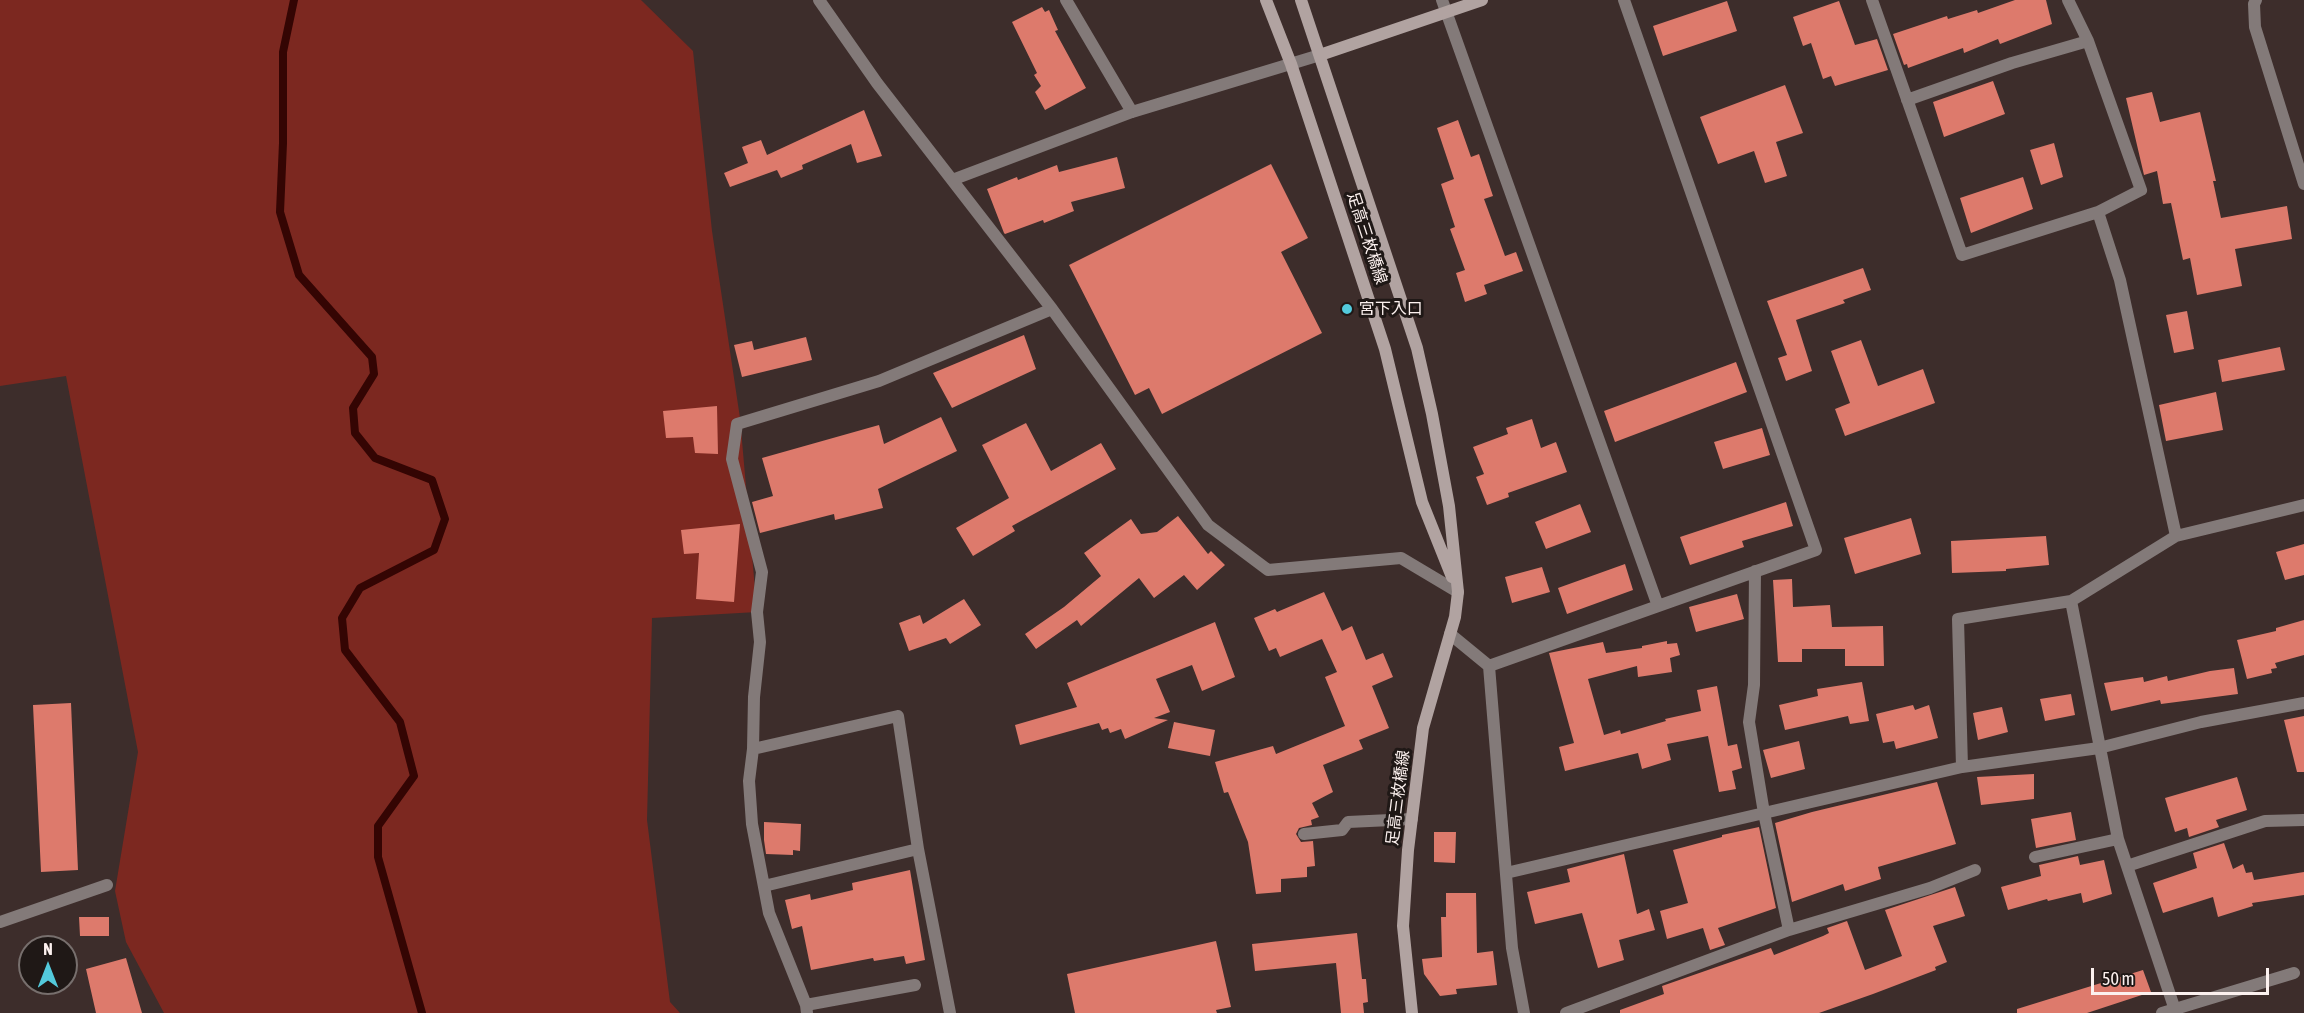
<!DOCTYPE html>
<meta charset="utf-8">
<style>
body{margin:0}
#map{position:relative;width:2304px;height:1013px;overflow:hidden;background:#3d2d2b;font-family:"Asap Condensed",sans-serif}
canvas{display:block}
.north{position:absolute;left:18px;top:935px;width:60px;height:60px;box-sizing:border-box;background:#1f1816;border:2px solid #776f6d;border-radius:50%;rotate:0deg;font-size:16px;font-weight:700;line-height:24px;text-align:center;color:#fcf1ef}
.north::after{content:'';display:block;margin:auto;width:21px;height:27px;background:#53cadc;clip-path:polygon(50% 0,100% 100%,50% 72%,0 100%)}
.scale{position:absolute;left:2091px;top:968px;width:178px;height:27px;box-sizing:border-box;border:3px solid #fcf1ef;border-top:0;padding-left:8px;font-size:18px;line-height:21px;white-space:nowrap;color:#fcf1ef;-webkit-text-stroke:4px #1f1816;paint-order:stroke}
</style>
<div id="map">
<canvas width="2304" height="1013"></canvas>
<div class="north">N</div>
<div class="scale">50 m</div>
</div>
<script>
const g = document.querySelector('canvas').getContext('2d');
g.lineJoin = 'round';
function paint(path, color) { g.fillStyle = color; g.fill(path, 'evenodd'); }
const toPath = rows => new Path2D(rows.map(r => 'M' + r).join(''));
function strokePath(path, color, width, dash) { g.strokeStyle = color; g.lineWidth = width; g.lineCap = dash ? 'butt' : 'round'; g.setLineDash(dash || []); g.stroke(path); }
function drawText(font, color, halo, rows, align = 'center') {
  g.font = font + ' "Asap Condensed","Noto Sans JP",sans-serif'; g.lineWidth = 6; g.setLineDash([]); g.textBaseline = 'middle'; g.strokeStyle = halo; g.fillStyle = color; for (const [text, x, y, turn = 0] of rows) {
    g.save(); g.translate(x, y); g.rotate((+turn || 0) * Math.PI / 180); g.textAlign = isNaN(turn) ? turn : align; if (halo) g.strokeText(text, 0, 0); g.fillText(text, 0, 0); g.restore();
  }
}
paint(toPath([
 [0,0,641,0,693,51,712,231,740,418,757,612,652,618,647,820,670,1002,680,1013,164,1013,126,942,115,891,138,752,66,376,0,386]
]), '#7c2820');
strokePath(toPath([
 [294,0,283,52,283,143,280,212,299,275,372,357,374,374,353,408,355,433,375,458,432,480,445,519,434,550,360,588,342,618,345,650,400,722,414,776,378,826,378,857,422,1013]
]), '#340503', 8);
paint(toPath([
 [2015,0,2046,0,2052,24,2000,44,1998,39,1964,53,1963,48,1908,68,1907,64,1904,65,1893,34,1947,16,1948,19,1977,10,1978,13],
 [1727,1,1737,31,1663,56,1653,26],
 [1839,1,1855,45,1877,39,1888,70,1835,86,1831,76,1823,79,1811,43,1803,46,1793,17],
 [1042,7,1045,12,1049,10,1058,30,1055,31,1086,88,1045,110,1035,92,1041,86,1034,75,1037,73,1012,22],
 [1993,81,2005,114,1944,137,1933,102],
 [1785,85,1803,133,1776,142,1787,176,1765,183,1754,151,1718,164,1700,117],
 [2152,92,2160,122,2200,112,2216,181,2213,181,2221,218,2287,206,2292,239,2235,249,2242,286,2197,295,2190,258,2183,260,2171,203,2163,204,2157,171,2144,175,2126,98],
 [864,110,882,156,857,163,851,144,802,165,803,169,781,178,777,170,730,187,724,173,748,163,742,147,761,140,767,155],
 [1458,120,1471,157,1479,154,1493,196,1484,199,1505,256,1516,252,1523,271,1484,285,1487,294,1465,302,1456,273,1465,270,1450,229,1455,227,1441,184,1454,179,1437,128],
 [2054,143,2063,177,2041,185,2030,150],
 [1117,157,1125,188,1071,202,1074,211,1044,223,1043,220,1005,234,1004,233,987,189,1017,177,1018,180,1057,165,1059,172],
 [1271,164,1308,238,1281,252,1322,333,1162,414,1149,388,1135,395,1069,265],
 [2023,177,2033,209,1971,233,1960,198],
 [1863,268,1871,290,1843,300,1845,303,1796,320,1812,371,1786,381,1778,358,1787,355,1767,301],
 [2187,311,2194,349,2174,353,2166,315],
 [1024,335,1036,369,952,408,933,373],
 [806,337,812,360,742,377,734,345,752,341,754,350],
 [1861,340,1878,386,1923,369,1935,403,1845,436,1835,409,1850,403,1831,351],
 [2280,347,2285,370,2222,382,2218,360],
 [1736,362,1747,392,1615,442,1604,411],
 [2216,392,2223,430,2166,441,2159,405],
 [717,406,718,454,695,453,693,437,666,438,663,411],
 [941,417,957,451,878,489,883,508,835,520,834,514,760,533,752,502,773,496,762,458,879,425,884,444],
 [1532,419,1541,448,1556,442,1567,472,1508,493,1509,497,1487,505,1476,477,1484,474,1473,447,1508,434,1506,428],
 [1026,423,1051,471,1101,443,1116,469,1012,526,1015,531,973,556,956,528,1009,498,982,445],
 [1762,428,1770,455,1723,469,1714,442],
 [1786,502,1793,526,1742,541,1744,547,1690,565,1680,537],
 [1580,504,1591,532,1546,549,1535,522],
 [1178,516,1208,554,1211,551,1225,565,1197,590,1184,575,1154,598,1139,578,1081,626,1077,620,1036,649,1025,634,1064,607,1101,576,1084,553,1131,519,1141,534,1157,532],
 [1911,518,1921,554,1855,574,1844,538],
 [740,524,734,602,696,599,699,553,684,554,681,530],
 [2046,536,2049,565,2006,569,2006,571,1952,573,1951,541],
 [2304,544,2304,575,2285,580,2276,552],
 [1625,564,1633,590,1567,614,1558,588],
 [1542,567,1550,592,1512,603,1505,577],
 [1792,579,1793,607,1830,605,1832,627,1883,626,1884,666,1845,666,1845,649,1802,649,1802,662,1778,662,1773,580],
 [1324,592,1342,631,1352,626,1366,660,1383,653,1393,677,1372,686,1389,728,1359,740,1363,749,1323,765,1333,792,1312,803,1319,817,1311,820,1312,825,1299,828,1296,834,1301,842,1313,841,1315,866,1307,867,1307,877,1281,879,1281,892,1256,894,1248,842,1228,792,1224,793,1215,762,1273,746,1276,754,1345,726,1325,677,1337,672,1322,639,1280,657,1276,648,1269,651,1254,618,1275,609,1277,612],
 [1737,594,1744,619,1696,632,1689,607],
 [964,599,981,625,950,644,946,638,909,651,899,623,920,615,923,624],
 [2304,620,2304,655,2275,663,2277,668,2271,669,2272,673,2247,679,2237,640,2276,631,2276,628],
 [1215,622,1235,677,1202,691,1192,665,1156,679,1170,712,1154,718,1168,720,1125,739,1121,729,1110,733,1108,728,1102,730,1099,723,1020,745,1015,725,1077,707,1067,683],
 [1667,641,1667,644,1677,643,1680,655,1670,658,1672,672,1638,677,1637,666,1588,679,1604,735,1620,730,1621,734,1666,721,1665,719,1701,711,1697,690,1717,686,1728,746,1737,744,1742,768,1732,771,1736,789,1719,792,1708,736,1667,744,1671,760,1642,769,1638,753,1565,771,1559,747,1574,743,1549,653,1603,642,1606,653,1642,648,1642,646],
 [2234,668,2238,694,2161,704,2160,700,2111,711,2104,683,2143,677,2144,682,2167,676,2168,681,2210,671],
 [1862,682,1869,721,1850,724,1848,716,1785,730,1779,705,1818,696,1817,689],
 [2071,694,2075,715,2045,721,2040,699],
 [71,703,78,870,41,872,33,705],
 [1913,705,1915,710,1929,705,1938,738,1896,749,1894,741,1883,743,1876,714],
 [2002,707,2008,732,1978,740,1973,713],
 [2304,716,2304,772,2297,772,2284,720],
 [1174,722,1215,730,1210,756,1168,748],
 [1799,741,1805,769,1771,778,1763,750],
 [2034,774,2034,799,1981,805,1977,777],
 [2237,777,2247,810,2216,820,2219,827,2189,837,2187,828,2175,832,2165,798],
 [1937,782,1956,844,1878,867,1881,879,1845,891,1843,884,1792,902,1775,823,1812,812],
 [2071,812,2076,840,2036,848,2031,819],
 [764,822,801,824,800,851,793,850,793,855,766,854,764,840],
 [1759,827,1776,908,1718,928,1725,945,1710,950,1703,928,1667,939,1660,911,1688,903,1673,850,1722,837,1722,835],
 [1434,832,1456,832,1455,863,1434,862],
 [2224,843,2233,869,2243,864,2246,873,2252,872,2254,880,2304,872,2304,895,2252,903,2253,906,2218,917,2213,897,2163,913,2153,883,2197,868,2193,853],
 [1624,854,1637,914,1649,909,1655,930,1619,940,1624,960,1598,968,1582,913,1535,924,1527,892,1570,882,1567,869],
 [2078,856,2080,865,2104,860,2112,894,2083,903,2081,893,2048,901,2047,899,2008,910,2001,887,2041,876,2039,865],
 [910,870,925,960,906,964,904,956,874,961,873,958,811,970,802,926,792,929,785,900,810,894,811,900,853,890,852,883],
 [1955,887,1965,916,1933,926,1947,962,1935,967,1936,970,1873,994,1819,1013,1620,1013,1620,1010,1664,994,1662,986,1771,948,1774,955,1823,936,1829,933,1827,928,1847,921,1865,970,1902,956,1885,910],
 [1446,893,1476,893,1477,953,1493,951,1497,985,1456,989,1457,994,1440,996,1424,974,1422,959,1442,957,1441,917,1446,917],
 [79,917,109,917,109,936,80,936],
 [1357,933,1362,979,1366,979,1368,1002,1363,1003,1364,1013,1341,1013,1336,963,1255,971,1252,944],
 [1216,941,1231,1007,1216,1010,1217,1013,1075,1013,1067,974],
 [126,958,142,1013,96,1013,86,969],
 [2143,970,2151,992,2087,1013,2017,1013,2017,1009]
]), '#dd7a6c');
strokePath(toPath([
 [819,0,877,83,1052,309,1208,525,1268,570,1401,558,1458,592],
 [1066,0,1132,112],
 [1442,0,1658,606],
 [1872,0,1962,255,2098,212,2141,190,2088,41,2068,0],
 [2256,0,2254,4,2255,27,2304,184],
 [1907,100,2012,63,2088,41],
 [952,180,1132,112,1320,55],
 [2098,212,2120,280,2176,536],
 [1755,571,1754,685,1749,722,1764,813,1789,930],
 [2071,601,2118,839,2176,1013],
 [1450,634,1489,666,1512,948,1524,1013],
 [1489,666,1816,550,1624,0],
 [753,749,749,781,752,824,769,913,806,1005,807,1013],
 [1962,767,1958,619,2071,601,2176,536,2304,505],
 [1304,834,1342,830,1348,822,1412,819],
 [2035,857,2118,839],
 [2127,866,2265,821,2304,820],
 [1506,873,1962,767,2099,748,2201,722,2304,703],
 [764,886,918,849],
 [0,922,107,885],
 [806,1005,915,985],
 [950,1013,918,849,898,716,753,749,754,697,760,642,757,612,762,572,732,459,737,424,879,381,1052,309],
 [1566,1013,1789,930,1930,888,1975,870],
 [2162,1013,2294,973]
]), '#837a79', 12);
strokePath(toPath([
 [1266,0,1291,64,1385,349,1422,502,1452,577],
 [1301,0,1417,348,1432,414,1449,506,1458,592,1455,617,1423,728,1408,850,1403,926,1412,1013],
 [1320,55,1482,0]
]), '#b1a3a1', 12);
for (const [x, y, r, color] of [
 [1347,309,6,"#53cadc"]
]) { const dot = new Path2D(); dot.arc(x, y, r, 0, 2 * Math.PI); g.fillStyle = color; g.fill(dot); strokePath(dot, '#1f1816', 2); }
drawText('16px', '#fcf1ef', '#1f1816', [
 ["足高三枚橋線",1367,238,72],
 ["足高三枚橋線",1398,798,-83]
]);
drawText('16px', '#fcf1ef', '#1f1816', [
 ["宮下入口",1359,309]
], 'left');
</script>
